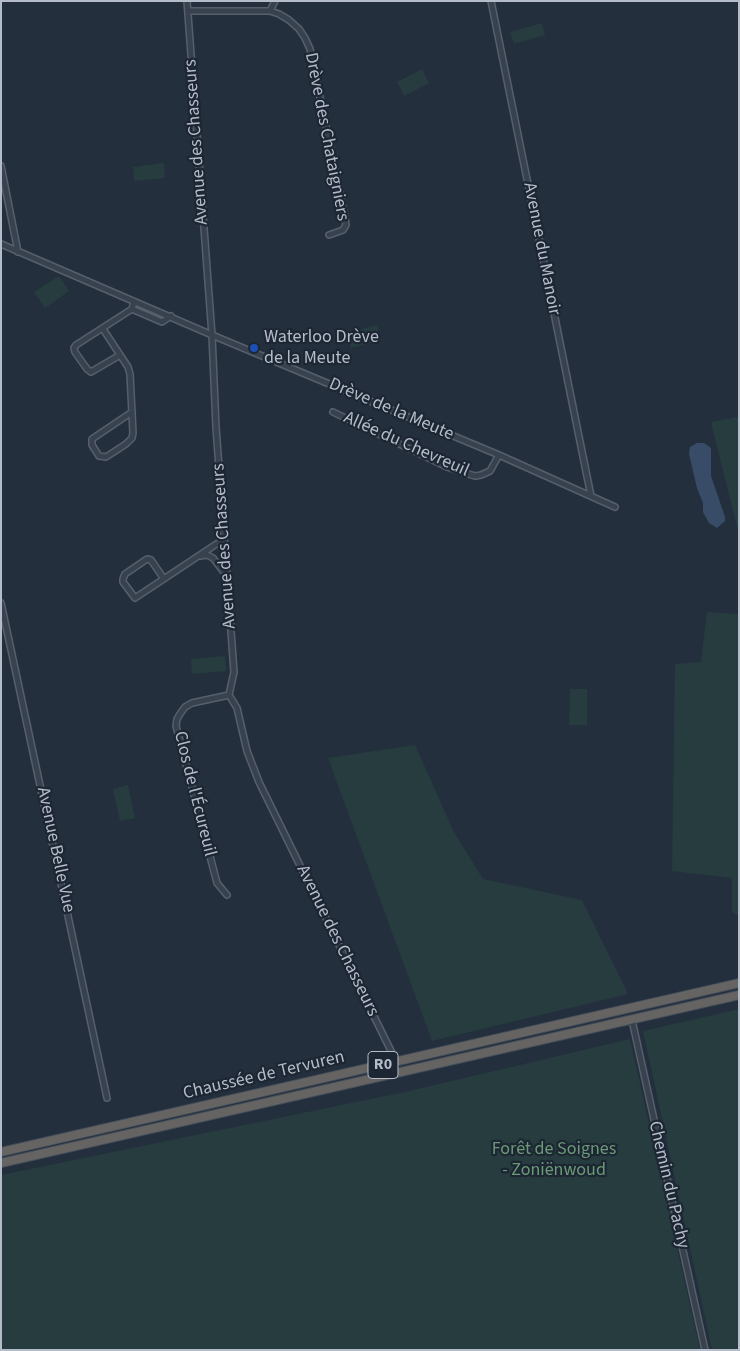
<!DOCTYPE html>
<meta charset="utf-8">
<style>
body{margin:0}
#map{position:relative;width:740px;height:1351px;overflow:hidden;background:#242f3e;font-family:"Source Sans 3",sans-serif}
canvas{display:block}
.frame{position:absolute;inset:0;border:2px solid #b4bcc9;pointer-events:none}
</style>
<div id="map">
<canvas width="740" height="1351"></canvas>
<div class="frame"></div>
</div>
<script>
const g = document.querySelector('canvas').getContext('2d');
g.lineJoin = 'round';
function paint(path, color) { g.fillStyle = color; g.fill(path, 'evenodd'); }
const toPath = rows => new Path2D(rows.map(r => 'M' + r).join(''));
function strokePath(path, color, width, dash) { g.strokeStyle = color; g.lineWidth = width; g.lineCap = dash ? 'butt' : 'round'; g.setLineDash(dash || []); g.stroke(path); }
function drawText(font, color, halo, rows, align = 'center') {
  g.font = font + ' "Source Sans 3",sans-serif'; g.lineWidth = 4.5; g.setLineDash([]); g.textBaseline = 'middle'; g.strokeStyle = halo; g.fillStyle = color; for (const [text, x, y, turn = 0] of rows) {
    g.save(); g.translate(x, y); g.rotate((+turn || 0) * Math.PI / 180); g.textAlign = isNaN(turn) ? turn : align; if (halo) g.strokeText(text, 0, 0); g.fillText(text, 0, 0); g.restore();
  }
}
paint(toPath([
 [542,23,545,35,514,44,510,32],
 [422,69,429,83,404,96,397,82],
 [164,163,165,178,134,181,133,167],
 [59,276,69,291,45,308,34,292],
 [377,325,381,340,351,348,347,333],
 [739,417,739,534,711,422],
 [707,612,739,614,739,916,732,912,732,878,672,871,675,664,701,662],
 [225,656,226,671,192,674,191,659],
 [570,689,587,689,587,725,569,725],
 [415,745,454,832,483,879,582,900,628,994,432,1041,328,758],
 [128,785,135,818,120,821,113,789],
 [739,1009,739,1350,712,1350,643,1031],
 [630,1039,700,1350,1,1350,1,1175,405,1092]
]), '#263c3f');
paint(toPath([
 [697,443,704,443,711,448,711,476,725,517,725,521,717,528,709,523,703,512,703,503,697,488,689,454,690,447]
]), '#394c67');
const minor = toPath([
 [187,1,212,335,216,427,234,672,229,695,237,708,247,751,259,782,393,1055],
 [491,1,591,496],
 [188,11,270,11,279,14,289,20,299,29,305,38,310,49,345,218,346,225,343,230,329,235],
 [270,11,275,1],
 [1,166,18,252],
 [1,244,212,335,499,455,615,507],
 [132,309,162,322,171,316],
 [103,329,128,367,130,374,133,433,132,438,126,444,106,457,99,456,92,445,92,439,132,412],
 [120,355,91,372,87,369,75,352,74,348,76,345,132,309,134,302],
 [333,412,447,467,475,476,481,475,490,471,499,455],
 [200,556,207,555,213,558,227,576],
 [164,579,151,560,147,559,125,574,123,579,123,582,135,598,224,539],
 [1,603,107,1098],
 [227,895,217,883,176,726,177,719,180,714,185,707,192,703,229,695],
 [632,1020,705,1350]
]);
const trunk = toPath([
 [1,1152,739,983],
 [1,1163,739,995]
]);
strokePath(minor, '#565f6c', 8);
strokePath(trunk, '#434c59', 10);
strokePath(minor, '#38414e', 5);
strokePath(trunk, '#656462', 8);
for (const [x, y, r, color] of [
 [254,348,5,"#1a4fb4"]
]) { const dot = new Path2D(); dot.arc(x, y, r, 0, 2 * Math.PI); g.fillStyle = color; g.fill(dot); strokePath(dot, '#1d2633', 2); }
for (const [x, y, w] of [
 [383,1065,30]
]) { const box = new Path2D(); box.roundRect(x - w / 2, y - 13.5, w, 27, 4); g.fillStyle = '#1d2633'; g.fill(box); strokePath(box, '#b4bcc9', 1); }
drawText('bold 16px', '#b4bcc9', null, [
 ["R0",383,1065]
]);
drawText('18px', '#b4bcc9', '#1d2633', [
 ["Drève des Chataigniers",326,137,79],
 ["Avenue des Chasseurs",197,142,-94],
 ["Avenue du Manoir",541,249,79],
 ["Drève de la Meute",391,410,23],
 ["Allée du Chevreuil",406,445,24],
 ["Avenue des Chasseurs",225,546,-94],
 ["Clos de l'Écureuil",194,794,76],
 ["Avenue Belle Vue",55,850,78],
 ["Avenue des Chasseurs",337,941,64],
 ["Chaussée de Tervuren",264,1076,-13],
 ["Chemin du Pachy",668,1185,77]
]);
drawText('18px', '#b4bcc9', '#1d2633', [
 ["Waterloo Drève",264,338],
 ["de la Meute",264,359]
], 'left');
drawText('18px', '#6b9a76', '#1d2633', [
 ["Forêt de Soignes",554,1150],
 ["- Zoniënwoud",554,1171]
]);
</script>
